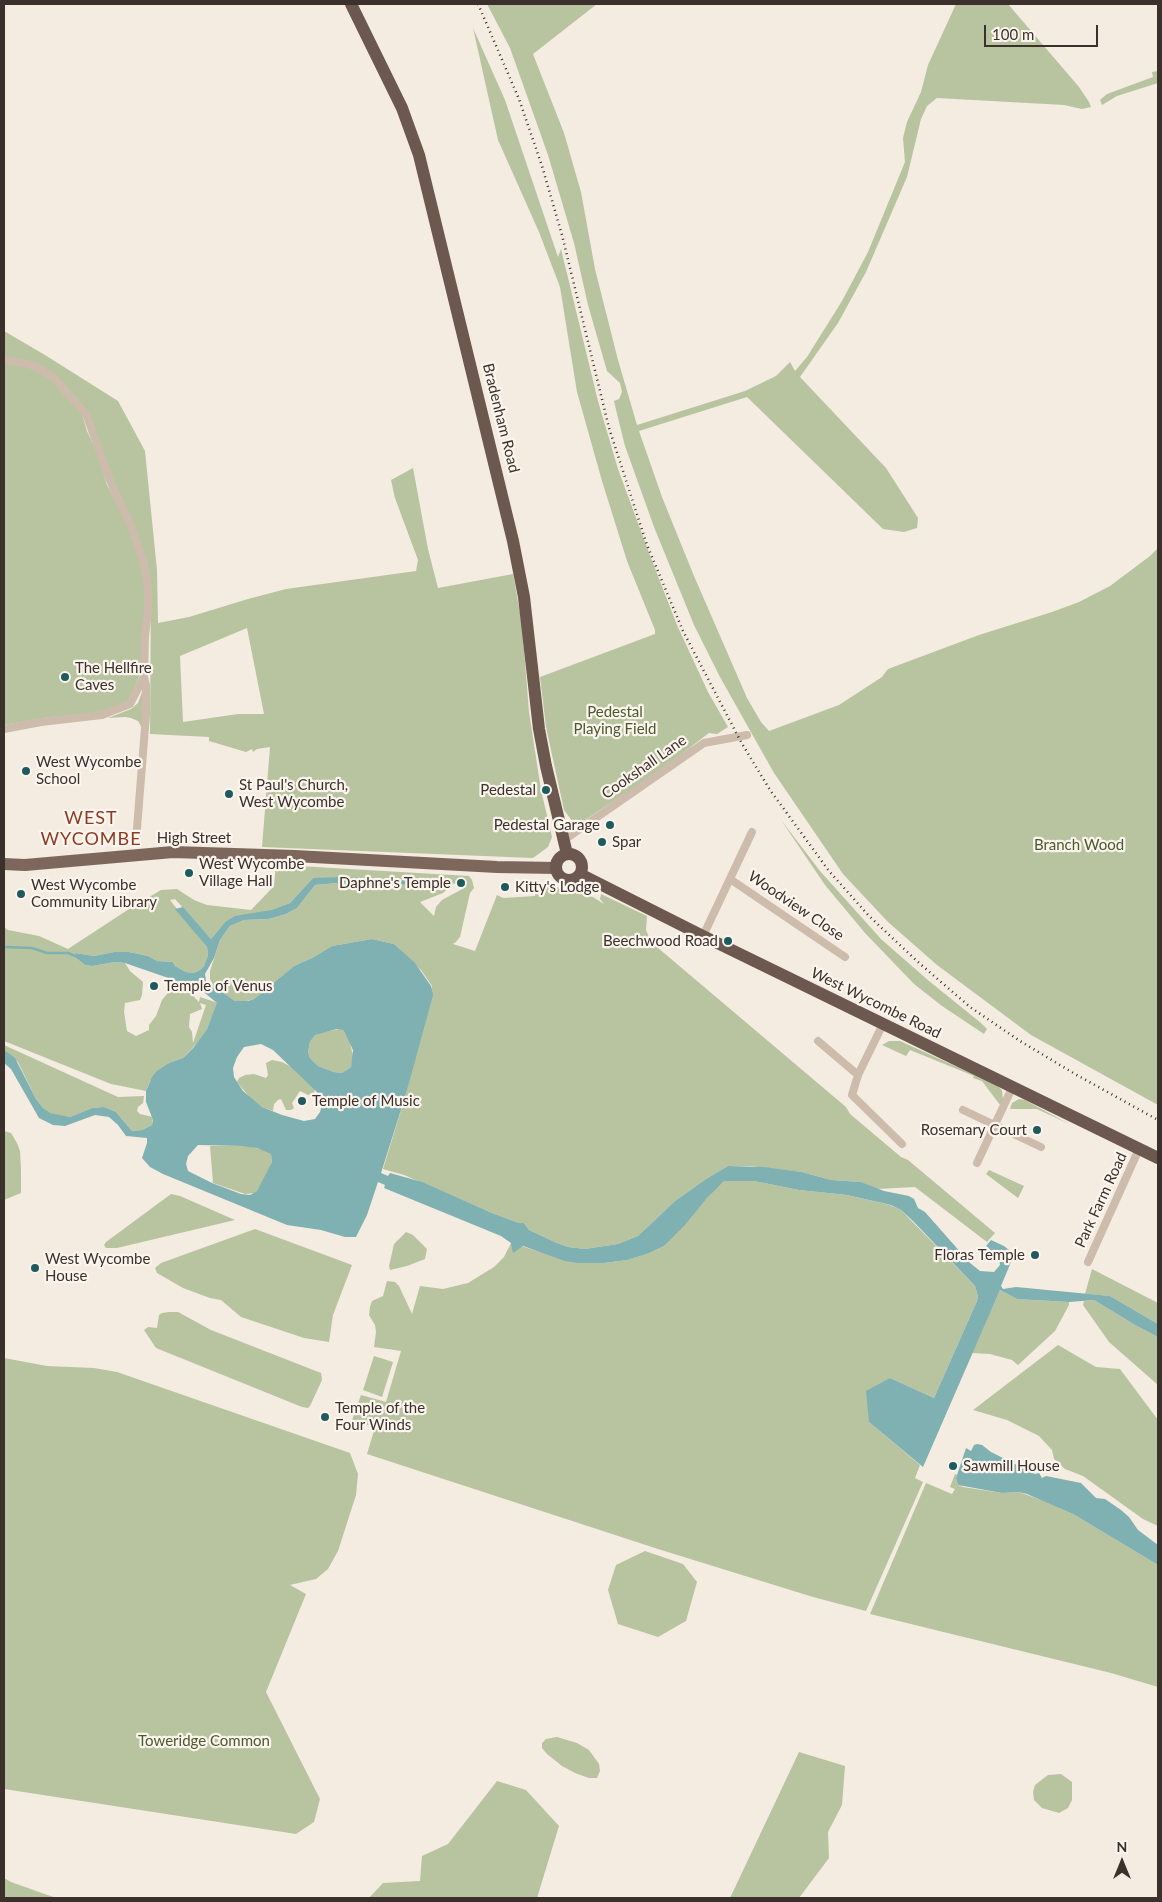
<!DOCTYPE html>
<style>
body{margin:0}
#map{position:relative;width:1162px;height:1902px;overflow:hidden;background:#f4ebe1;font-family:Lato,sans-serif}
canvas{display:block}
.frame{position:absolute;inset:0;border:5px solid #3b302b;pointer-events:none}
.north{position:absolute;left:1097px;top:1837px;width:50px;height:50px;-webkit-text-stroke:4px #fbf5ee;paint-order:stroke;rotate:0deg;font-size:14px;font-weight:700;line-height:20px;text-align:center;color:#3b302b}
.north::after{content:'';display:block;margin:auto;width:18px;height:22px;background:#3b302b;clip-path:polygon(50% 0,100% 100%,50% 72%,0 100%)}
.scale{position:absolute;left:984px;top:25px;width:114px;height:22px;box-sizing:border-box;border:2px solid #3b302b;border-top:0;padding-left:6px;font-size:15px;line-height:18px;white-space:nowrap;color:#3b302b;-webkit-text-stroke:4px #fbf5ee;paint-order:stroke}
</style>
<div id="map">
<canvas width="1162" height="1902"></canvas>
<div class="frame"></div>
<div class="north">N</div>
<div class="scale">100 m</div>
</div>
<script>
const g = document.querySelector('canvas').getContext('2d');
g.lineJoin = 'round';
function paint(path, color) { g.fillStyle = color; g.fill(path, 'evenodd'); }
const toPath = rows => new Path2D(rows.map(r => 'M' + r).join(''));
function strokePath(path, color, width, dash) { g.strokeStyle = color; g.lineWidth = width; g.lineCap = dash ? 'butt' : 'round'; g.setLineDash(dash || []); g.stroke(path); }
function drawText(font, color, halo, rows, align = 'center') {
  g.font = font + ' Lato,sans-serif'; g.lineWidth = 4.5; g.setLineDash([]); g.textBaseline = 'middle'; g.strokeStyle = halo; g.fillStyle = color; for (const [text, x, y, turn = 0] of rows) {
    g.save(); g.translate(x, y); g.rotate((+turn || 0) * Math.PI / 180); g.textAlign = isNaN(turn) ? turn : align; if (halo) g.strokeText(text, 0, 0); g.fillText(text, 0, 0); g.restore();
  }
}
paint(toPath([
 [487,4,597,4,533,54,564,133,581,192,595,269,618,360,637,425,745,391,776,376,790,362,795,371,807,357,842,301,868,252,905,162,903,138,907,122,921,92,928,65,956,4,1008,4,1079,87,1089,102,1091,107,1082,109,1064,105,937,98,927,106,921,119,907,177,866,272,838,323,800,377,886,468,918,518,917,528,904,532,883,529,747,397,639,431,662,497,694,576,747,698,761,722,769,731,839,705,882,677,888,669,979,635,1052,612,1079,602,1110,586,1150,556,1158,548,1158,1105,1031,1035,937,965,888,922,843,874,774,773,720,677,694,625,654,527,625,446,618,418,614,401,619,399,622,392,620,383,607,371,588,305,574,243,548,155,510,48],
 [473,28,505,100,558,257,561,249,598,401,618,469,649,553,677,625,708,692,728,727,717,734,709,733,662,769,576,826,564,810,546,727,540,677,655,634,655,630,627,561,602,481,577,392,560,287,539,232,498,140],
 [1158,71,1158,83,1117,96,1102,105,1100,100,1107,94,1153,77,1152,72],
 [4,331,45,355,118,401,145,451,157,570,158,623,189,617,248,599,286,589,416,571,418,560,395,498,391,480,413,468,428,549,438,588,513,574,522,624,529,712,541,790,552,837,548,847,533,858,262,847,270,747,257,749,253,752,252,749,246,752,209,741,209,737,150,734,151,581,79,404,87,431,100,459,107,485,124,517,141,562,145,587,145,611,140,675,129,700,120,706,101,712,43,718,4,725],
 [247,628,264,714,238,714,183,722,180,656],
 [143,689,143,730,138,721,131,718,125,717,108,718,131,709,138,703],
 [781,820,820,871,881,939,929,981,981,1023,987,1029,984,1034,942,1006,914,984,865,933,825,885],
 [276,863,282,865,469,876,472,880,474,888,470,893,460,937,456,942,453,944,475,951,497,895,503,898,535,896,538,882,593,897,604,904,600,899,601,894,647,916,646,930,651,942,846,1107,850,1114,901,1157,908,1160,995,1233,987,1242,915,1187,876,1189,861,1182,831,1180,802,1172,750,1166,728,1166,706,1179,675,1201,638,1236,618,1244,585,1249,568,1247,557,1243,529,1230,524,1223,519,1223,492,1213,404,1175,383,1169,406,1094,432,986,421,970,394,944,372,939,332,946,312,958,294,966,254,999,243,1002,235,1001,214,987,210,979,210,971,220,940,230,926,244,920,269,919,286,914,297,908,315,885,349,882,444,882,365,878,313,878,290,903,271,910,225,922,211,939,175,899,170,900,207,947,208,955,204,966,200,970,194,973,186,972,175,966,173,962,157,961,148,956,129,952,114,952,94,956,75,953,76,958,85,965,92,966,115,962,125,963,130,971,143,982,142,995,140,1000,125,1003,124,1012,127,1031,136,1036,149,1030,149,1025,156,1016,162,1000,177,982,196,990,194,997,199,1002,200,997,218,1003,207,1029,198,1042,183,1058,169,1063,150,1081,146,1091,111,1084,4,1041,4,927,8,930,39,936,68,949,129,909,161,890,177,889,194,900,207,905,251,910,274,886],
 [463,882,466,883,466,887,442,900,436,907,434,916,420,902,443,893,453,884],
 [200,1003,206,1005,193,1043,192,1032,189,1027,190,1014,202,1009],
 [340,1029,343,1030,349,1038,353,1056,351,1067,342,1073,334,1072,318,1066,310,1058,308,1052,310,1042,315,1035,319,1033],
 [889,1041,900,1041,995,1084,1002,1090,1003,1100,1000,1105,982,1081,973,1078,974,1076,910,1050,906,1056,882,1045],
 [4,1045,118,1097,144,1096,143,1103,138,1107,137,1111,140,1114,153,1117,152,1125,142,1130,132,1131,116,1112,104,1107,92,1108,70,1117,50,1114,43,1108,36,1099,18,1062,4,1050],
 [272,1060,282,1062,292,1067,315,1089,314,1093,308,1095,300,1091,292,1103,294,1108,291,1110,286,1110,281,1099,278,1100,274,1104,273,1111,262,1107,251,1099,237,1082,239,1078,245,1075,254,1074,266,1078,268,1075,266,1063],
 [1019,1099,1025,1100,1069,1124,1037,1109,1010,1109,1012,1103],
 [4,1131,11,1133,17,1143,20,1151,21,1170,21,1193,4,1200],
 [210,1146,248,1146,264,1150,271,1154,272,1162,260,1188,255,1193,245,1194,213,1183],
 [989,1170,1024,1186,1018,1198,986,1174],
 [730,1180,754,1181,799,1190,847,1195,890,1205,901,1210,975,1286,978,1296,977,1301,934,1398,890,1378,869,1422,920,1465,915,1478,923,1482,866,1611,813,1597,658,1549,367,1454,376,1424,361,1426,351,1423,361,1395,386,1402,401,1351,374,1347,376,1332,375,1325,369,1315,370,1307,372,1301,383,1296,387,1281,395,1282,399,1286,412,1314,420,1286,443,1289,468,1283,494,1267,504,1257,511,1243,577,1263,604,1263,627,1260,647,1254,664,1246,714,1190,724,1181],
 [171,1194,180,1196,235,1220,117,1248,106,1248,104,1245,106,1242],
 [255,1229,352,1265,333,1315,329,1342,304,1338,241,1317,221,1300,210,1298,183,1288,157,1273,155,1268,161,1263],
 [406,1232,413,1235,427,1249,425,1259,407,1266,390,1270,389,1266,394,1244],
 [1092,1269,1158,1303,1158,1324,1110,1296,1085,1294],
 [1000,1290,1017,1299,1069,1302,1069,1305,1055,1331,1018,1365,1012,1360,990,1354,972,1353],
 [1094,1300,1135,1325,1158,1337,1158,1385,1109,1342,1083,1305,1084,1301],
 [169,1312,178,1312,211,1330,321,1373,322,1380,310,1406,308,1408,302,1407,156,1348,144,1330,148,1327,157,1328,159,1315,162,1313],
 [1058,1345,1096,1367,1120,1369,1158,1420,1158,1526,1143,1519,1083,1476,1065,1469,1054,1459,1052,1450,1039,1436,1007,1420,973,1410],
 [374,1356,393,1362,382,1397,363,1390],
 [4,1358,47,1366,94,1368,117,1372,350,1453,358,1474,356,1495,338,1551,328,1569,316,1579,290,1585,306,1594,266,1692,320,1799,314,1822,296,1834,4,1789],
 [955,1474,957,1475,956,1478,958,1485,963,1487,1002,1493,1019,1492,1044,1501,1073,1514,1158,1565,1158,1687,1111,1673,870,1614,926,1483,952,1494,955,1489,950,1487],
 [645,1551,683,1564,697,1582,686,1621,658,1637,618,1624,608,1590,616,1565],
 [557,1737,577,1743,589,1750,599,1764,600,1771,597,1778,589,1778,575,1773,562,1766,547,1754,542,1748,542,1743,546,1739],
 [799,1752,845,1766,842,1805,828,1832,829,1858,799,1898,730,1898],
 [1061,1774,1072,1782,1072,1800,1068,1808,1059,1813,1042,1808,1034,1800,1033,1792,1035,1785,1048,1775],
 [497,1781,526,1790,559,1826,537,1898,369,1898,383,1883,420,1881,422,1856,448,1844],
 [4,1878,11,1882,56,1898,4,1898]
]), '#b8c4a0');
paint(toPath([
 [343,877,444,882,446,886,349,882,315,885,297,908,286,914,269,919,244,920,230,926,220,940,214,958,205,974,206,981,235,1001,248,1001,254,999,294,966,312,958,332,946,372,939,394,944,415,963,431,986,433,995,406,1094,381,1173,388,1176,390,1173,422,1182,492,1213,519,1223,524,1223,529,1230,557,1243,568,1247,585,1249,618,1244,638,1236,675,1201,706,1179,728,1166,764,1167,802,1172,831,1180,861,1182,884,1191,909,1196,914,1199,918,1208,925,1212,970,1263,980,1271,994,1272,1000,1265,999,1257,986,1246,991,1240,1004,1246,1009,1250,1012,1256,1011,1262,1001,1286,1003,1289,1016,1287,1110,1296,1158,1324,1158,1337,1135,1325,1094,1300,1069,1302,1017,1299,1000,1290,923,1467,869,1422,866,1391,890,1378,934,1398,977,1301,978,1296,975,1286,913,1221,901,1210,891,1205,847,1195,799,1190,754,1181,724,1181,707,1198,684,1226,664,1246,647,1254,627,1260,604,1263,577,1263,565,1261,523,1246,513,1253,511,1243,501,1236,384,1188,385,1185,378,1182,367,1215,356,1237,345,1237,321,1230,287,1225,163,1174,150,1167,142,1158,147,1143,147,1138,126,1136,118,1125,109,1117,95,1115,65,1126,53,1125,39,1118,11,1069,4,1063,4,1050,15,1058,36,1099,43,1108,50,1113,70,1117,92,1108,104,1107,116,1112,132,1131,142,1130,152,1125,153,1120,146,1102,146,1091,152,1077,157,1071,169,1063,183,1058,194,1047,207,1029,217,1003,200,989,125,963,115,962,92,966,85,965,76,958,75,953,94,956,114,952,129,952,148,956,157,961,173,962,175,966,186,972,194,973,200,970,204,966,208,955,207,947,175,909,183,907,211,939,225,922,235,916,271,910,290,903,313,878],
 [337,1029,343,1030,345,1033,353,1050,351,1067,342,1073,334,1072,318,1066,310,1058,308,1052,310,1042,315,1035],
 [261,1044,273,1050,316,1091,323,1101,320,1112,315,1119,304,1121,282,1115,262,1107,243,1091,234,1077,233,1068,237,1057,244,1047],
 [198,1145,242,1146,257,1148,271,1154,272,1162,257,1191,250,1195,241,1194,212,1183,188,1171,186,1164,188,1156],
 [977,1444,982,1445,991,1452,1035,1474,1039,1473,1042,1478,1046,1476,1081,1483,1096,1498,1105,1499,1121,1510,1129,1517,1138,1530,1158,1545,1158,1565,1073,1514,1027,1494,1019,1492,1002,1493,958,1485,956,1478,966,1448,971,1451,974,1445]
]), '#7fb0b2');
strokePath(toPath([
 [4,947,32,948,47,953,68,953,78,957]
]), '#7fb0b2', 2.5);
strokePath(toPath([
 [4,359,35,366,54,378,86,414,113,488,132,528,144,564,148,586,148,611,145,636,144,677,130,704,102,715,41,722,4,729],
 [564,840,704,743,747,735],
 [136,841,146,715,146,685,144,677],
 [730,879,845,957],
 [703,936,752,832],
 [883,1024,858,1075,852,1095,902,1144],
 [818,1041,858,1075],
 [963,1110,1041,1147],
 [977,1163,1012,1088],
 [1088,1262,1139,1149]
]), '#cdbbac', 8);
strokePath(toPath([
 [4,864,25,865,173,852,295,856,497,867,556,868]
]), '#7d675c', 12);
strokePath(toPath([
 [351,4,402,108,419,155,513,541,524,597,539,729,546,766,567,854],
 '556 867a13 13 0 1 1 26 0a13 13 0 1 1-26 0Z',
 [580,874,703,936,1158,1158]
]), '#6c584f', 12);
strokePath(toPath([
 [478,4,519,99,542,166,562,235,609,428,647,545,683,631,741,742,770,790,829,871,869,916,918,962,970,1007,1020,1041,1075,1074,1158,1120]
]), '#3b302b', 2.5, [1, 4]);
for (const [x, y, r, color] of [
 [65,677,5,"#1f5a5e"],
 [26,771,5,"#1f5a5e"],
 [546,790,5,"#1f5a5e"],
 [229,794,5,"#1f5a5e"],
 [610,825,5,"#1f5a5e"],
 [602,842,5,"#1f5a5e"],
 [189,873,5,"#1f5a5e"],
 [461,883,5,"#1f5a5e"],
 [505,887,5,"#1f5a5e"],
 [21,894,5,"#1f5a5e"],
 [728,941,5,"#1f5a5e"],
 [154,986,5,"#1f5a5e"],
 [302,1101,5,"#1f5a5e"],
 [1037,1130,5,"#1f5a5e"],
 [1035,1255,5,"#1f5a5e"],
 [35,1268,5,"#1f5a5e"],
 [325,1417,5,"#1f5a5e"],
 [953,1466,5,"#1f5a5e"]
]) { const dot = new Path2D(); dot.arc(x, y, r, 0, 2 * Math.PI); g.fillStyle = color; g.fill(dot); strokePath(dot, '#fbf5ee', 2); }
drawText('15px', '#3b302b', '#fbf5ee', [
 ["Bradenham Road",501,418,76],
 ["Cookshall Lane",644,767,-35],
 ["High Street",194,838],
 ["Woodview Close",796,906,34],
 ["West Wycombe Road",876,1003,26],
 ["Park Farm Road",1101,1200,-65]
]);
drawText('15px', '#3b302b', '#fbf5ee', [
 ["The Hellfire",75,668],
 ["Caves",75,685],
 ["West Wycombe",36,762],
 ["School",36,779],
 ["St Paul's Church,",239,785],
 ["West Wycombe",239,802],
 ["Pedestal",536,790,"right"],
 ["Pedestal Garage",600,825,"right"],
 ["Spar",612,842],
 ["West Wycombe",199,864],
 ["Village Hall",199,881],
 ["Daphne's Temple",451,883,"right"],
 ["West Wycombe",31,885],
 ["Community Library",31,902],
 ["Kitty's Lodge",515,887],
 ["Beechwood Road",718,941,"right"],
 ["Temple of Venus",164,986],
 ["Temple of Music",312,1101],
 ["Rosemary Court",1027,1130,"right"],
 ["Floras Temple",1025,1255,"right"],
 ["West Wycombe",45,1259],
 ["House",45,1276],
 ["Temple of the",335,1408],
 ["Four Winds",335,1425],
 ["Sawmill House",963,1466]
], 'left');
drawText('15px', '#4a5a2e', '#fbf5ee', [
 ["Pedestal",615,712],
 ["Playing Field",615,729],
 ["Branch Wood",1079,845],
 ["Toweridge Common",204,1741]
]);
g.letterSpacing = '1px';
drawText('18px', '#8c3b22', '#fbf5ee', [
 ["WEST",91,818],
 ["WYCOMBE",91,839]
]);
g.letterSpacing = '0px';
</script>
